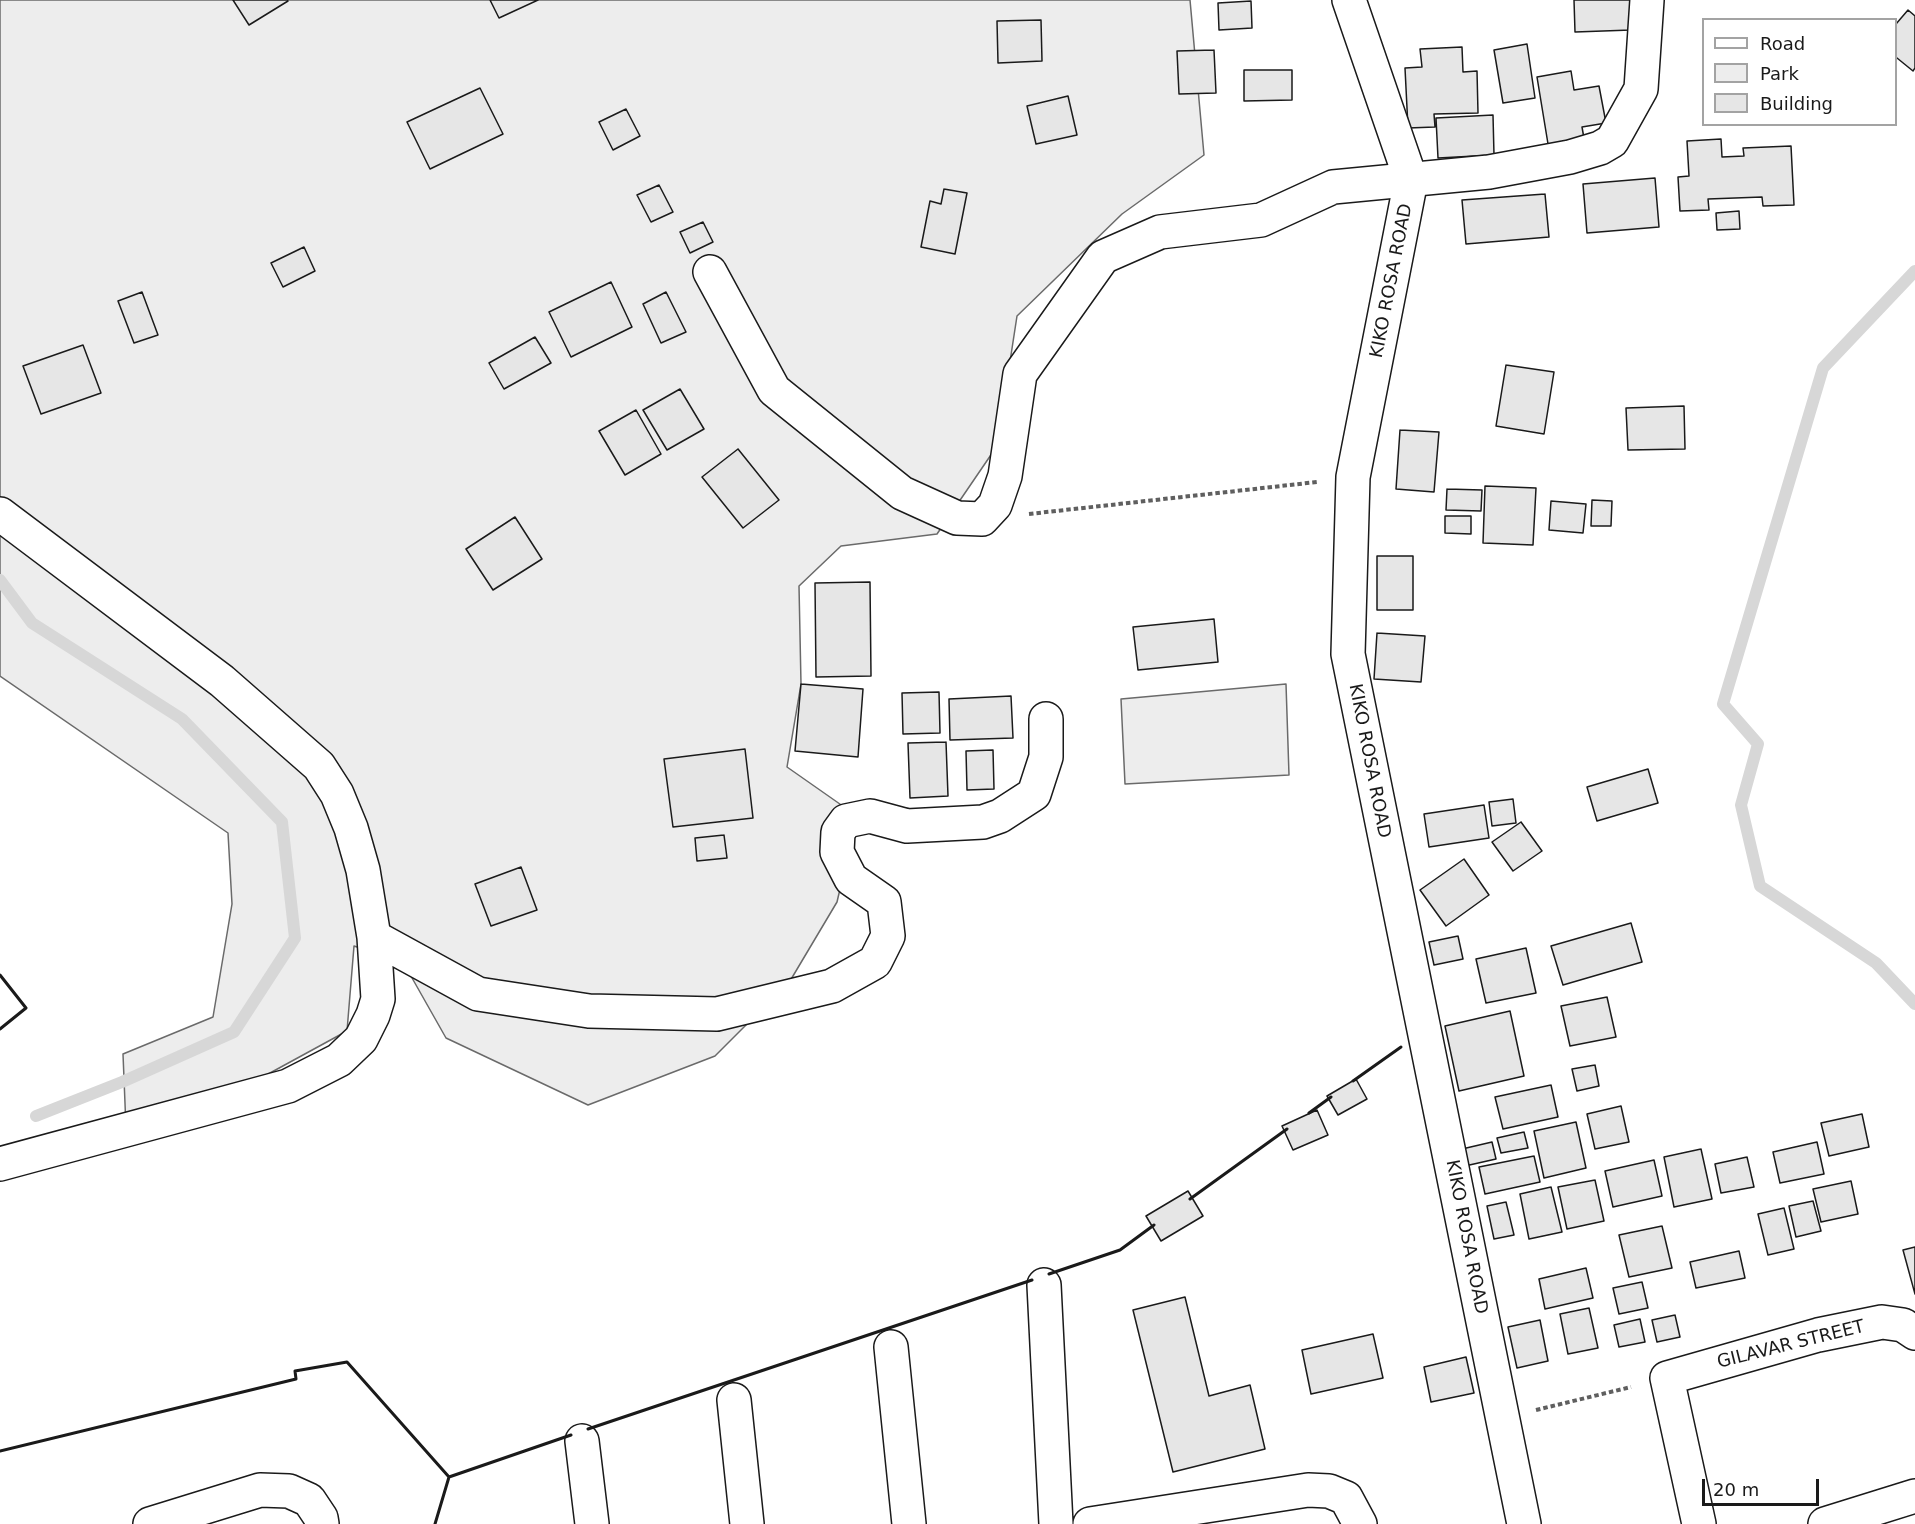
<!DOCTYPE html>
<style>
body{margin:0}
#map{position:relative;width:1915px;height:1524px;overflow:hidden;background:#fff;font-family:"DejaVu Sans",sans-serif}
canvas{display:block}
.legend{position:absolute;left:1702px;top:18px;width:195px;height:108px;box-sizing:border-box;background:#fff;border:2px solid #a3a3a3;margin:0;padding:8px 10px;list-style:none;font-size:18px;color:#1a1a1a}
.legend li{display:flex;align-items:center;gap:12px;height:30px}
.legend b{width:30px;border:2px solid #a3a3a3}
.scale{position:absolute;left:1702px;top:1479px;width:117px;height:27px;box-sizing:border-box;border:3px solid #1a1a1a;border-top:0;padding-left:8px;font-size:18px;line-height:21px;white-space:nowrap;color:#1a1a1a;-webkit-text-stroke:4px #fff;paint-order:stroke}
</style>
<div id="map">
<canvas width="1915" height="1524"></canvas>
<ul class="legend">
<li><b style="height:8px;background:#fff"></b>Road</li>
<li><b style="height:16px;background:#ededed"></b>Park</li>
<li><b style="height:16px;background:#e6e6e6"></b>Building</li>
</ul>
<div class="scale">20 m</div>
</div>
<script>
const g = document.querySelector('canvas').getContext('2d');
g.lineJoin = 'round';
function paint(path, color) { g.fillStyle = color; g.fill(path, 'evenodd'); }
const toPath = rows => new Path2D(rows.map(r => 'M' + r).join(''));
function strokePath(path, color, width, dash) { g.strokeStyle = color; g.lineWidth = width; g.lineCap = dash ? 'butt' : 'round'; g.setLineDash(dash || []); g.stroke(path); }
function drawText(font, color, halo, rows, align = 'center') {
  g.font = font + ' "DejaVu Sans",sans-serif'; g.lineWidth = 4.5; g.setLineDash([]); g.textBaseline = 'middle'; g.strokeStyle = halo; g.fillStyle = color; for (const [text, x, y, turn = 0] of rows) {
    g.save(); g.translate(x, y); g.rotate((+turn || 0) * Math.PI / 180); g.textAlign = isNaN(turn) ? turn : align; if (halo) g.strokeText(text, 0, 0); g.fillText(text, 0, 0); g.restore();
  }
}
const green = toPath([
 [0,0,1190,0,1204,155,1122,214,1017,316,997,446,937,534,841,546,799,586,801,684,787,767,857,816,837,902,790,981,715,1056,588,1105,446,1038,403,962,354,946,347,1031,237,1091,126,1128,123,1054,213,1017,232,904,228,833,0,676,0,0],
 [1286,684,1289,775,1125,784,1121,699,1286,684]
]);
paint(green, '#ededed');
strokePath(green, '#6a6a6a', 1.5);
strokePath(toPath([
 [1915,271,1823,368,1723,704,1758,744,1741,805,1760,886,1876,963,1915,1004],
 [0,580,32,623,182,719,282,822,295,938,234,1032,122,1082,36,1116]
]), '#d7d7d7', 12);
const building = toPath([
 [233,0,287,0,288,1,249,25,233,0],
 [490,0,538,0,499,18,490,0],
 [1574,0,1630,0,1631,30,1575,32,1574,0],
 [1251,1,1252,28,1219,30,1218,3,1251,1],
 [1908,10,1915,16,1915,68,1913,71,1897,58,1896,59,1896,24,1908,10],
 [1041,20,1042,61,998,63,997,21,1041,20],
 [1527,44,1535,98,1503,103,1494,50,1527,44],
 [1462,47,1463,72,1477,71,1478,113,1434,114,1435,127,1408,128,1405,68,1422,67,1420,49,1462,47],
 [1214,50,1216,93,1179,94,1177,51,1214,50],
 [1244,70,1292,70,1292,100,1244,101,1244,70],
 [1571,71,1574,90,1599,86,1606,123,1582,127,1585,144,1549,150,1537,77,1571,71],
 [480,88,503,134,430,169,407,122,480,88],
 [1068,96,1077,135,1036,144,1027,106,1068,96],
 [626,109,640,136,613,150,599,122,626,109],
 [1493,115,1494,155,1438,158,1436,118,1493,115],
 [1721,139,1722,157,1744,156,1743,148,1791,146,1794,205,1763,206,1762,197,1708,199,1709,210,1680,211,1678,177,1689,176,1687,141,1721,139],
 [1655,178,1659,227,1587,233,1583,184,1655,178],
 [659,185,673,212,651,222,637,195,659,185],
 [944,189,967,193,955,254,921,247,930,201,941,204,944,189],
 [1545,194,1549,237,1466,244,1462,200,1545,194],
 [1739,211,1740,229,1717,230,1716,213,1739,211],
 [703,222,713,242,690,253,680,232,703,222],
 [304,247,315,271,283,287,271,263,304,247],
 [611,282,632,327,571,357,549,312,611,282],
 [142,292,158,335,134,343,118,301,142,292],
 [666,292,686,332,661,343,643,304,666,292],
 [535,337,551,363,504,389,489,363,535,337],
 [83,345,101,393,41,414,23,366,83,345],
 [1506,365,1554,372,1544,434,1496,426,1506,365],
 [680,389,704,429,667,450,643,410,680,389],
 [1684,406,1685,449,1628,450,1626,408,1684,406],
 [636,410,661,454,625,475,599,431,636,410],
 [1400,430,1439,432,1434,492,1396,489,1400,430],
 [738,449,779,500,743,528,702,477,738,449],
 [1485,486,1536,488,1533,545,1483,543,1485,486],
 [1447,489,1482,490,1481,511,1446,510,1447,489],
 [1592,500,1612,501,1611,526,1591,526,1592,500],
 [1551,501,1586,504,1583,533,1549,530,1551,501],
 [1445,516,1471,516,1471,534,1445,533,1445,516],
 [515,517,542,559,493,590,466,549,515,517],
 [1377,556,1413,556,1413,610,1377,610,1377,556],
 [870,582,871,676,816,677,815,583,870,582],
 [1214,619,1218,662,1138,670,1133,627,1214,619],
 [1377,633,1425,636,1421,682,1374,679,1377,633],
 [801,684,863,689,858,757,795,751,801,684],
 [939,692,940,733,903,734,902,693,939,692],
 [1011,696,1013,738,950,740,949,699,1011,696],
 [946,742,948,796,910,798,908,743,946,742],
 [745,749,753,818,673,827,664,759,745,749],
 [993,750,994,789,967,790,966,751,993,750],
 [1648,769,1658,803,1597,821,1587,787,1648,769],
 [1513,799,1516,823,1492,826,1489,802,1513,799],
 [1484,805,1489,838,1429,847,1424,814,1484,805],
 [1521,822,1542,851,1513,871,1492,842,1521,822],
 [724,835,727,858,697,861,695,838,724,835],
 [1464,859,1489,895,1446,926,1420,890,1464,859],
 [521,867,537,910,491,926,475,884,521,867],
 [1631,923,1642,962,1563,985,1551,946,1631,923],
 [1458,936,1463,959,1434,965,1429,942,1458,936],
 [1526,948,1536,993,1486,1003,1476,959,1526,948],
 [1607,997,1616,1037,1570,1046,1561,1006,1607,997],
 [1510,1011,1524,1076,1459,1091,1445,1026,1510,1011],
 [1595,1065,1599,1086,1577,1091,1572,1069,1595,1065],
 [1356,1079,1367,1099,1338,1115,1327,1096,1356,1079],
 [1551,1085,1558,1117,1503,1129,1495,1097,1551,1085],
 [1621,1106,1629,1142,1595,1149,1587,1114,1621,1106],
 [1317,1110,1328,1135,1293,1150,1282,1126,1317,1110],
 [1862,1114,1869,1147,1829,1156,1821,1123,1862,1114],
 [1576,1122,1586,1168,1544,1178,1534,1131,1576,1122],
 [1524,1132,1528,1148,1501,1153,1497,1138,1524,1132],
 [1492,1142,1496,1159,1465,1166,1462,1149,1492,1142],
 [1817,1142,1824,1174,1780,1183,1773,1152,1817,1142],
 [1701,1149,1712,1199,1674,1207,1664,1157,1701,1149],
 [1534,1156,1540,1182,1485,1194,1479,1167,1534,1156],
 [1747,1157,1754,1187,1721,1193,1715,1164,1747,1157],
 [1654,1160,1662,1196,1613,1207,1605,1171,1654,1160],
 [1595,1180,1604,1221,1567,1229,1558,1187,1595,1180],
 [1851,1181,1858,1214,1821,1222,1813,1189,1851,1181],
 [1551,1187,1562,1232,1529,1239,1520,1194,1551,1187],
 [1188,1191,1203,1216,1161,1241,1146,1216,1188,1191],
 [1813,1201,1821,1231,1796,1237,1789,1206,1813,1201],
 [1506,1202,1514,1235,1494,1239,1487,1206,1506,1202],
 [1784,1208,1794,1249,1768,1255,1758,1214,1784,1208],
 [1662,1226,1672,1268,1629,1277,1619,1235,1662,1226],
 [1915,1247,1915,1294,1903,1250,1915,1247],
 [1739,1251,1745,1278,1696,1288,1690,1262,1739,1251],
 [1586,1268,1593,1298,1545,1309,1539,1279,1586,1268],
 [1642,1282,1648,1308,1619,1314,1613,1288,1642,1282],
 [1185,1297,1209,1396,1250,1385,1265,1449,1173,1472,1133,1310,1185,1297],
 [1589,1308,1598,1348,1568,1354,1560,1314,1589,1308],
 [1675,1315,1680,1337,1657,1342,1652,1320,1675,1315],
 [1640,1319,1645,1342,1619,1347,1614,1325,1640,1319],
 [1540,1320,1548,1361,1517,1368,1508,1327,1540,1320],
 [1373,1334,1383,1378,1311,1394,1302,1350,1373,1334],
 [1466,1357,1474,1393,1431,1402,1424,1367,1466,1357]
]);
paint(building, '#e6e6e6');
strokePath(building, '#1a1a1a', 1.5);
const minor = toPath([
 [710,272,774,390,902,493,957,518,982,519,995,505,1005,476,1020,374,1103,257,1160,232,1261,220,1333,187,1489,172,1570,157,1600,148,1612,141,1641,89,1647,0],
 [0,514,222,681,319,766,337,794,351,828,363,870,374,937,378,999,373,1015,361,1039,339,1060,288,1086,0,1164],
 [374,937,478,994,589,1011,717,1014,832,986,875,962,888,936,884,902,851,879,837,852,838,832,846,821,870,816,907,826,983,822,1000,816,1034,794,1046,757,1046,719],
 [1044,1285,1056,1524],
 [891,1347,909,1524],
 [734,1400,747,1524],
 [582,1441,592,1524],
 [150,1524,260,1490,289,1491,309,1500,321,1518,322,1524],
 [1090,1524,1308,1490,1329,1491,1346,1498,1360,1524],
 [1699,1524,1667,1378,1818,1335,1882,1322,1903,1325,1915,1333],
 [1825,1524,1915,1496]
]);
const tertiary = toPath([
 [1349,0,1411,180,1353,477,1348,654,1524,1524]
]);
strokePath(minor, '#1a1a1a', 36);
strokePath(tertiary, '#1a1a1a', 36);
strokePath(toPath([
 [1029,514,1317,482],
 [1536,1410,1631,1387]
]), '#5f5f5f', 4, [4.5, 3]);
strokePath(minor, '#fff', 33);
strokePath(tertiary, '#fff', 33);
strokePath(toPath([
 [0,975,26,1008,0,1029],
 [1353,1081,1401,1047],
 [1309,1113,1331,1097],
 [1190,1199,1287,1129],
 [1049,1274,1120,1250,1154,1225],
 [588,1429,1032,1280],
 [0,1451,296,1379,295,1371,347,1362,449,1477],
 [449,1477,571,1435],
 [435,1524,449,1477]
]), '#1a1a1a', 3);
drawText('18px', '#1a1a1a', '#fff', [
 ["KIKO ROSA ROAD",1392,281,-79],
 ["KIKO ROSA ROAD",1369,761,79],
 ["KIKO ROSA ROAD",1466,1237,79],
 ["GILAVAR STREET",1791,1345,-14]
]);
</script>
